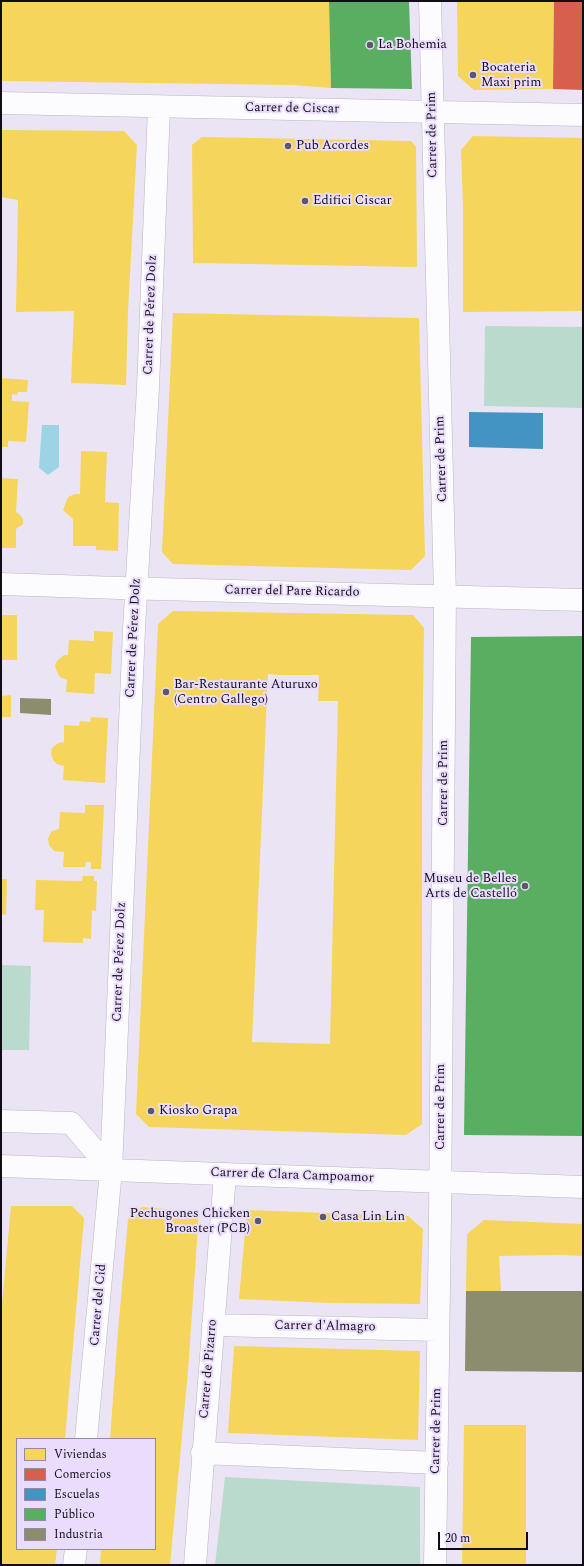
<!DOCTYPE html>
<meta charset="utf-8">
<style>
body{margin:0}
#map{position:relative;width:584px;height:1566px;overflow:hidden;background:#ebe4f5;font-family:Spectral,serif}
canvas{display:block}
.frame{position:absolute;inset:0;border:2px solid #110d17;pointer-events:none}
.legend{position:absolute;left:16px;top:1438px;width:140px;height:112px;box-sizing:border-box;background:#eadcfd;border:1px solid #9389a1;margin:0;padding:5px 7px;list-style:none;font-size:12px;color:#110d17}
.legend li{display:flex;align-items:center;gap:8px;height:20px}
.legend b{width:20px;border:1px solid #9389a1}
.scale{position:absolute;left:438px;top:1532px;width:90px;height:18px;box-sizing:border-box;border:2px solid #110d17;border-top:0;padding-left:5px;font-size:12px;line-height:14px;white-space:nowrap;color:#110d17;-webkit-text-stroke:3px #eadcfd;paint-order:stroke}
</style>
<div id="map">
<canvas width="584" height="1566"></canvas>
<div class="frame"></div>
<ul class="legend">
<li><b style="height:11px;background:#f6d55c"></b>Viviendas</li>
<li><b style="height:11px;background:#d6604d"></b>Comercios</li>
<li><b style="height:11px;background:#4393c3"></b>Escuelas</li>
<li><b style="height:11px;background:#5aae61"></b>Público</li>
<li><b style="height:11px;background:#8c8c6e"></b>Industria</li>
</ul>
<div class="scale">20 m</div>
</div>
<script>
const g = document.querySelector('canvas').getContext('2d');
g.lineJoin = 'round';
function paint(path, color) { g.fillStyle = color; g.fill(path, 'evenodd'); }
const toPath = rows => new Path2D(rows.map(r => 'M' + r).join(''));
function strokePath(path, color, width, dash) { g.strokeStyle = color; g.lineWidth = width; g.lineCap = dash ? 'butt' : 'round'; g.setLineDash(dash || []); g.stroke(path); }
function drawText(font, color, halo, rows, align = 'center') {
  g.font = font + ' Spectral,serif'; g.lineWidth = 4; g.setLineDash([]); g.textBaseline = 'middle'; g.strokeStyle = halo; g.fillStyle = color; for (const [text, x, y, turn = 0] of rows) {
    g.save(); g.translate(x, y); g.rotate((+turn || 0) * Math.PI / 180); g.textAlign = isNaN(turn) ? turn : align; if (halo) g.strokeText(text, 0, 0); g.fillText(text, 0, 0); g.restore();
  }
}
paint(toPath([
 [485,326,583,327,583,408,484,406],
 [1,965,31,966,29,1050,1,1050],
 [225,1477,420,1487,420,1565,215,1565]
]), '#badace');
paint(toPath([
 [42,425,59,425,59,467,48,475,39,468]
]), '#9dd4e5');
paint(toPath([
 [1,1,329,1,331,88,293,85,1,81],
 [457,1,554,1,553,89,474,90,458,76],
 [1,130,124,131,137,145,128,311,126,385,71,383,74,311,16,312,18,200,1,197],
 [473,136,583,138,583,311,463,312,463,207,461,150],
 [202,137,411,141,416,147,417,267,193,263,192,145],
 [173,313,419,318,425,556,411,570,173,564,162,552],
 [1,378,28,380,27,392,18,392,17,395,12,394,12,401,29,402,26,442,8,441,8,447,1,447],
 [81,451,107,452,105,502,119,503,118,551,96,550,96,546,73,546,73,519,63,510,68,497,75,494,80,494],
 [1,478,18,479,16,512,19,514,23,519,23,524,16,529,16,548,1,548],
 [173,611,413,615,424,628,422,779,422,1124,406,1135,149,1127,136,1114,158,624],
 [268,674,279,675,319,675,318,701,338,701,330,1044,252,1042],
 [1,615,17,615,17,660,1,660],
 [94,631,113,632,111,674,95,673,94,694,66,692,67,680,60,677,57,672,55,666,57,661,64,655,68,655,69,640,94,641],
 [11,695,11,717,1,717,1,696],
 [91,717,108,718,105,783,63,780,64,766,57,764,53,760,51,754,52,748,58,743,64,742,64,725,79,726,80,721,90,722],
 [85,805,104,805,101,869,91,869,91,862,86,862,85,867,63,867,64,852,54,851,49,845,48,839,50,834,52,831,59,829,60,812,85,813],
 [83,876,94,876,94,881,97,881,96,911,92,910,91,939,83,938,83,943,43,942,44,910,35,910,36,880,82,881],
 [1,879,7,879,6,915,1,914],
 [11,1206,72,1206,84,1218,65,1439,17,1439,17,1549,57,1549,55,1565,1,1565,1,1315],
 [142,1207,199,1212,188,1371,170,1565,100,1565,101,1549,155,1549,155,1439,110,1439,118,1331,128,1219],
 [247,1210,408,1216,423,1229,420,1304,330,1303,239,1299],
 [484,1220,583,1224,583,1256,561,1255,499,1256,501,1291,466,1291,467,1234],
 [234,1346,420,1351,418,1440,228,1433],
 [464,1425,526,1425,526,1565,462,1565]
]), '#f6d55c');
paint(toPath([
 [554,1,583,1,583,90,553,89]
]), '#d6604d');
paint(toPath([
 [469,412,543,413,543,449,469,447]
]), '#4393c3');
paint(toPath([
 [329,1,409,1,412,89,331,88],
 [583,636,583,1136,464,1135,471,637]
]), '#5aae61');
paint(toPath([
 [20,698,51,699,51,715,20,713],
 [466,1291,583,1291,583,1372,465,1371]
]), '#8c8c6e');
const minor = toPath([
 [430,1,445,595,440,1218,435,1565],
 [1,103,583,115],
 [1,584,119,588,583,600],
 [1,1121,71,1123,111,1170],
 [1,1166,583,1187],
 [213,1325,438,1330],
 [86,1439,111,1170,134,629,148,388,159,107],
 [202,1453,437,1463],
 [74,1565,76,1549],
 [195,1565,225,1174]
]);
strokePath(minor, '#b9b4c1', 23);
strokePath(minor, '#fcfbfe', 22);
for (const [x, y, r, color] of [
 [370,45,4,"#5d5865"],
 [473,75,4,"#5d5865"],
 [288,146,4,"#5d5865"],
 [305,201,4,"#5d5865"],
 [166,692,4,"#5d5865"],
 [525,886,4,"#5d5865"],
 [151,1111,4,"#5d5865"],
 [323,1217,4,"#5d5865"],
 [258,1221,4,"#5d5865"]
]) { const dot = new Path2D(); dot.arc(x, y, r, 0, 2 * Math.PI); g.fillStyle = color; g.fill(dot); strokePath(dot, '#eadcfd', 1.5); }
drawText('13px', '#110d17', '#eadcfd', [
 ["La Bohemia",378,45],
 ["Bocateria",481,68],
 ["Maxi prim",481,83],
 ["Pub Acordes",296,146],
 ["Edifici Ciscar",313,201],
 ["Bar-Restaurante Aturuxo",174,685],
 ["(Centro Gallego)",174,700],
 ["Museu de Belles",517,879,"right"],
 ["Arts de Castelló",517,894,"right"],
 ["Kiosko Grapa",159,1111],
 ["Pechugones Chicken",250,1214,"right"],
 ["Broaster (PCB)",250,1229,"right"],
 ["Casa Lin Lin",331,1217]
], 'left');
drawText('13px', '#110d17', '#eadcfd', [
 ["Carrer de Ciscar",292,109,1],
 ["Carrer de Prim",433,135,-91],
 ["Carrer de Pérez Dolz",151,315,-88],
 ["Carrer de Prim",442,459,-92],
 ["Carrer del Pare Ricardo",292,592,1],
 ["Carrer de Pérez Dolz",134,638,-87],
 ["Carrer de Prim",444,783,-90],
 ["Carrer de Pérez Dolz",120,962,-88],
 ["Carrer de Prim",441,1107,-90],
 ["Carrer de Clara Campoamor",292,1176,2],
 ["Carrer del Cid",99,1305,-85],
 ["Carrer d'Almagro",325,1327,1],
 ["Carrer de Pizarro",209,1369,-85],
 ["Carrer de Prim",437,1431,-89]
]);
</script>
